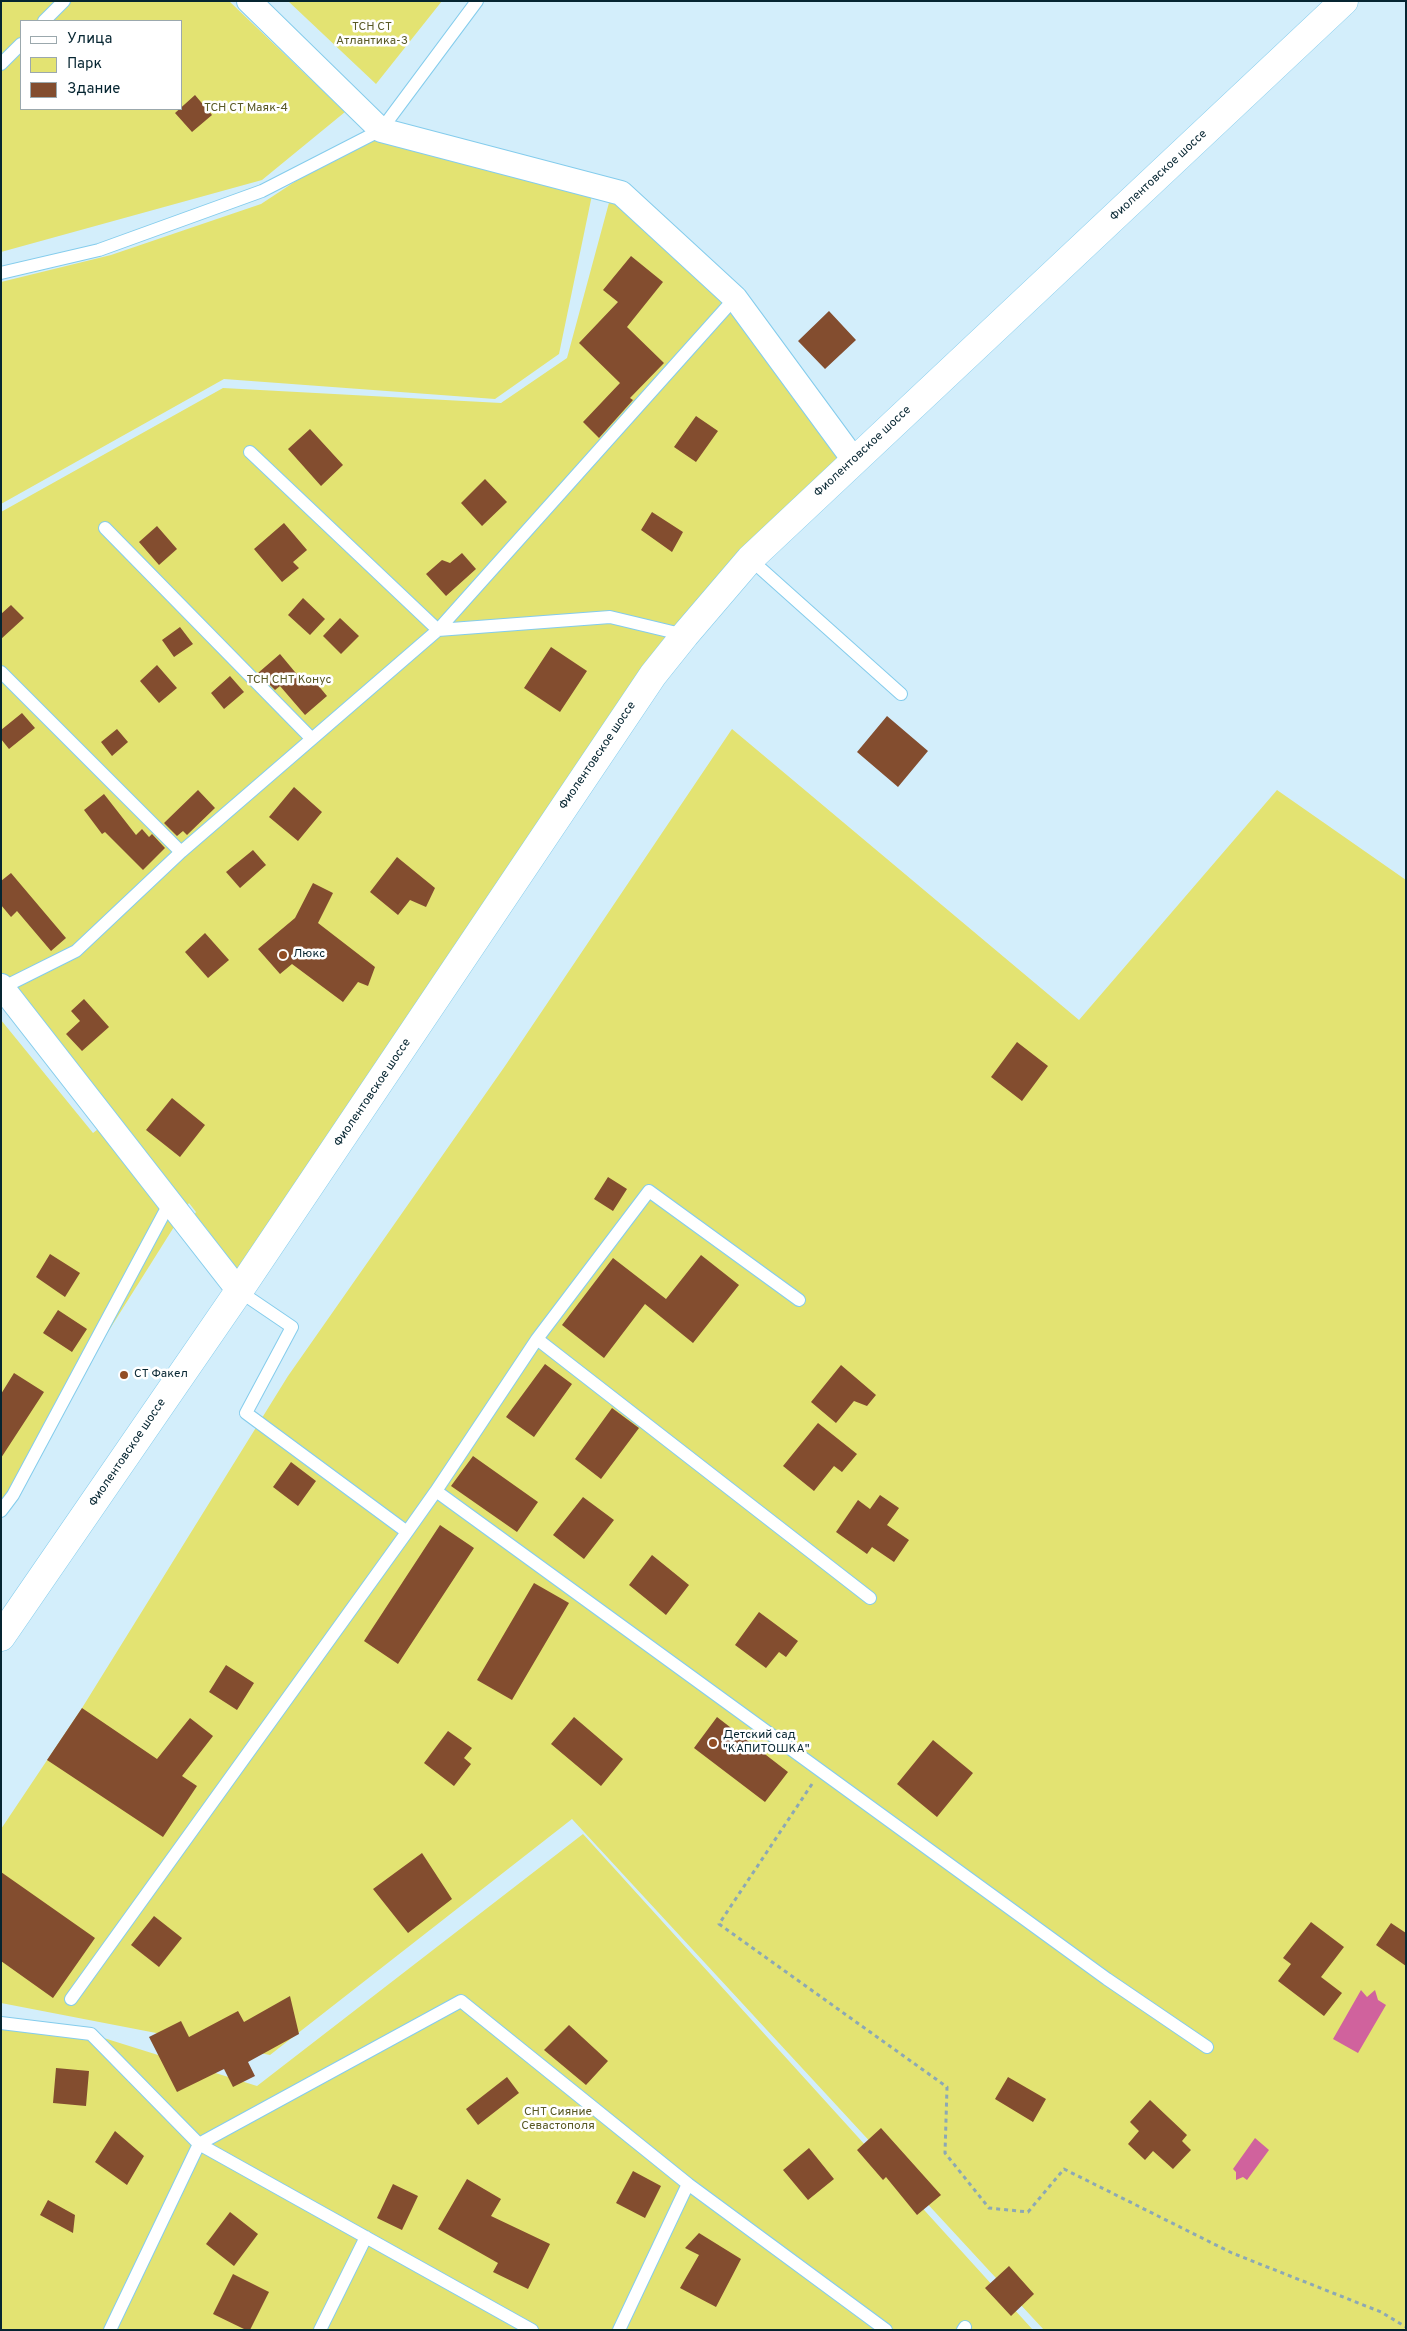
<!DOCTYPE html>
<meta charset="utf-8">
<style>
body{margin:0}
#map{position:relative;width:1407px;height:2331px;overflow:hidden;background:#d3eefb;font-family:Overpass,sans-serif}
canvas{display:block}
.frame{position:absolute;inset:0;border:2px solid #062531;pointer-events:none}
.legend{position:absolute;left:20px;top:20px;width:162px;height:90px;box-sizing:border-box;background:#fff;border:1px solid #9ba8ad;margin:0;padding:6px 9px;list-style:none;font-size:15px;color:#062531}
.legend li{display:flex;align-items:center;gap:10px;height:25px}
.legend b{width:25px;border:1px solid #9ba8ad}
</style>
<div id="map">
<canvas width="1407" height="2331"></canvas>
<div class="frame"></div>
<ul class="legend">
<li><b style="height:6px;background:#fff"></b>Улица</li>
<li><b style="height:14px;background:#e3e372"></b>Парк</li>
<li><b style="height:14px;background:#834d2f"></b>Здание</li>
</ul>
</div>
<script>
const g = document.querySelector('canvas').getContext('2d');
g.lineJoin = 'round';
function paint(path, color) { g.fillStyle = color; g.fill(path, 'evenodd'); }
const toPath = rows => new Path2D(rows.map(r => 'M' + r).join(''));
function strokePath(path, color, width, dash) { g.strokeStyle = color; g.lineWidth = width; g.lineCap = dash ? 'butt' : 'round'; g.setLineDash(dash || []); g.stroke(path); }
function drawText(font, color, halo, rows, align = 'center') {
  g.font = font + ' Overpass,sans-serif'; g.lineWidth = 5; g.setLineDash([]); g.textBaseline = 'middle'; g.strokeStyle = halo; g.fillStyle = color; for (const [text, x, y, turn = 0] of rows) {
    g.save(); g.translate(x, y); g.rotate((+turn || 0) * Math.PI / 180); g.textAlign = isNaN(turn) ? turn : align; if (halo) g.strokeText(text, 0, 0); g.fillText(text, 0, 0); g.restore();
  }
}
paint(toPath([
 [1,1,229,1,345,112,262,180,1,252],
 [21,21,181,21,181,109,21,109],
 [288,1,442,1,376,84],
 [372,131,592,195,559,354,495,399,224,379,1,504,1,282,111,255,261,204],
 [610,199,737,313,842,461,742,550,237,1274,207,1229,194,1215,196,1212,189,1203,1,1502,1,1020,93,1133,102,1126,1,982,1,512,223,388,501,403,567,358],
 [732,729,1079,1020,1277,790,1406,880,1406,2330,1044,2330,572,1819,270,2055,1,2003,1,1829,82,1708,288,1376,505,1066],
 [583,1834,1033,2330,1,2330,1,2023,91,2034,257,2086]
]), '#e3e372');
paint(toPath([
 [1361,1990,1367,1997,1375,1990,1378,2000,1386,2005,1358,2053,1333,2039],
 [1255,2138,1269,2150,1247,2180,1243,2177,1236,2180,1236,2172,1233,2169]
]), '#d0629d');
paint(toPath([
 [195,95,212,115,192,132,175,113],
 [631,256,663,282,627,327,664,363,630,398,633,400,599,438,583,422,620,383,579,343,618,302,603,290],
 [829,311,856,340,825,369,798,341],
 [696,416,718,431,696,462,674,447],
 [310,429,343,465,321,486,288,449],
 [485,479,507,502,482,526,461,503],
 [652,512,683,532,672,552,641,530],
 [284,523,307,550,293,562,299,568,282,582,254,549],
 [157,526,177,549,159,565,139,542],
 [462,553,476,569,446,596,426,574,442,560,450,563],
 [303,598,325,619,310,635,288,615],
 [11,605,24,618,1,639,1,614],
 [340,618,359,636,341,654,323,636],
 [180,627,193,644,174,657,162,640],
 [551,647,587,671,560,712,524,688],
 [280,654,305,684,312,678,327,696,305,715,280,686,275,690,258,673],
 [157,665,177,688,159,703,140,681],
 [230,676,244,692,224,709,211,693],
 [22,713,35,728,9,749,1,739,1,730],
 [887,716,928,751,898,787,857,752],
 [117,729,128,742,112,756,101,742],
 [294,787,322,812,298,841,269,817],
 [198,790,215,808,187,835,183,831,177,836,164,823],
 [104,794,136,835,142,829,149,837,152,834,165,848,143,870,105,832,102,834,84,810],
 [253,850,266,865,240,888,226,872],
 [397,857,435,888,426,907,410,900,398,915,370,892],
 [11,873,66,938,51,951,17,911,11,917,1,905,1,881],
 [313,883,333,893,318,923,375,967,368,986,358,982,343,1002,292,964,280,974,258,949,295,918],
 [205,933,229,960,208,978,185,952],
 [84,999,109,1027,82,1051,66,1034,80,1021,71,1011],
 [1017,1042,1048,1066,1022,1101,991,1077],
 [172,1098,205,1125,180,1157,146,1130],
 [608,1177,627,1189,613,1211,594,1199],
 [50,1254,80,1273,65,1297,36,1277],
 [701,1255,739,1285,693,1343,645,1304,604,1358,562,1325,613,1258,666,1299],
 [58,1310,87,1329,72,1352,43,1333],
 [545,1364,572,1384,534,1437,506,1417],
 [841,1365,876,1395,867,1406,854,1401,836,1423,811,1402],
 [14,1373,44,1392,1,1458,1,1394],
 [612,1408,639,1428,601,1479,575,1459],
 [818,1423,857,1454,842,1472,834,1466,814,1491,783,1466],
 [473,1456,538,1502,517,1532,451,1486],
 [291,1462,316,1481,298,1506,273,1487],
 [880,1495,899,1508,887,1525,909,1540,894,1562,872,1547,867,1554,836,1532,858,1500,870,1509],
 [583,1497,614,1520,584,1559,553,1535],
 [440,1525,474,1548,398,1664,364,1641],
 [652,1555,689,1585,666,1615,629,1585],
 [534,1583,569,1603,512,1700,477,1680],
 [759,1612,798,1641,786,1657,779,1652,766,1668,735,1645],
 [226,1665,254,1683,237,1710,209,1692],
 [82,1708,157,1759,190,1718,213,1736,182,1776,197,1786,163,1837,47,1760],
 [574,1717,623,1759,601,1786,551,1744],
 [717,1717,788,1772,765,1802,694,1748],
 [448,1731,472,1748,464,1758,471,1764,454,1786,424,1763],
 [933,1740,973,1773,937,1817,897,1784],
 [422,1853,452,1899,408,1933,373,1889],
 [1,1872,95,1938,53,1998,1,1961],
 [154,1916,182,1938,159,1967,131,1945],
 [1311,1922,1344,1947,1321,1977,1342,1993,1324,2016,1278,1981,1291,1964,1283,1958],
 [1391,1923,1406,1933,1406,1966,1376,1945],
 [290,1996,299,2034,248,2062,255,2076,233,2087,224,2069,177,2092,149,2037,181,2021,189,2037,238,2011,244,2022],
 [569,2025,608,2061,586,2085,544,2050],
 [56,2068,89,2071,86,2106,53,2103],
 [507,2077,519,2093,478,2125,466,2109],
 [1008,2077,1046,2099,1033,2122,995,2099],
 [1150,2100,1187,2135,1182,2141,1191,2150,1173,2169,1153,2151,1145,2160,1128,2144,1139,2131,1130,2122],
 [881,2128,941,2195,917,2215,886,2177,883,2180,857,2150],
 [115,2131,144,2156,127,2185,95,2162],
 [809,2148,834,2179,808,2200,783,2170],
 [633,2171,661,2186,645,2218,616,2203],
 [467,2179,501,2199,491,2216,550,2244,528,2289,493,2272,498,2263,438,2229],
 [393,2184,418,2196,402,2230,377,2218],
 [48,2200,75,2215,73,2233,40,2215],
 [230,2212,258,2234,234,2266,206,2244],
 [699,2233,741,2259,716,2307,680,2288,699,2255,685,2248],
 [1009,2266,1034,2294,1011,2316,985,2288],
 [233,2274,269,2292,250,2330,246,2330,213,2314]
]), '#834d2f');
const service = toPath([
 [44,21,64,1],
 [1,64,21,44],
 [1,273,99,250,262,191,381,130,477,1],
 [250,452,438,630,735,298],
 [105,528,312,739],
 [750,559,901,694],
 [1,672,181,852],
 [2,988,76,951,181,852,438,630,610,617,685,635],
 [239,1291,292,1327,246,1413,407,1532,436,1491,1107,1979,1207,2047],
 [537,1339,649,1191,799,1300],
 [436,1491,537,1339,870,1598],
 [1,1511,13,1495,169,1204],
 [71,1999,407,1532],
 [1,2023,91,2034,199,2144,532,2330],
 [688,2184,886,2330],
 [110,2330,199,2144,461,2001,688,2184,619,2330],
 [320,2330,366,2237],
 [963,2330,965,2327]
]);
const minor = toPath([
 [249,1,381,130,621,193,735,298,854,460],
 [1,986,239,1291]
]);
const secondary = toPath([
 [1,1637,239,1291,653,675,685,635,750,559,1344,1]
]);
strokePath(service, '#84ccec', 14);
strokePath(minor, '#84ccec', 26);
strokePath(secondary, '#84ccec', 29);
strokePath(toPath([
 [812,1784,719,1924,947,2087,945,2153,989,2208,1028,2212,1064,2169,1232,2253,1381,2312,1406,2327]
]), '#8ca8b5', 3, [4, 4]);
strokePath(service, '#fff', 12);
strokePath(minor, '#fff', 24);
strokePath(secondary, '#fff', 28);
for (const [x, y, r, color] of [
 [283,955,5,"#924d24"],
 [124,1375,5,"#924d24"],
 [713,1743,5,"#924d24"]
]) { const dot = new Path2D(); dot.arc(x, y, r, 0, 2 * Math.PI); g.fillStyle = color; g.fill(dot); strokePath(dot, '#fff', 2); }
drawText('12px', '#595925', '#fff', [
 ["ТСН СТ",372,28],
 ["Атлантика-3",372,42],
 ["ТСН СТ Маяк-4",246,109],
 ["ТСН СНТ Конус",289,681],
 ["СНТ Сияние",558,2113],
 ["Севастополя",558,2127]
]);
drawText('12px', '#062531', '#fff', [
 ["Фиолентовское шоссе",1159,176,-43],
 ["Фиолентовское шоссе",863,452,-43],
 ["Фиолентовское шоссе",598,756,-56],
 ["Фиолентовское шоссе",373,1093,-56],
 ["Фиолентовское шоссе",128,1453,-56]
]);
drawText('12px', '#062531', '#fff', [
 ["Люкс",293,955],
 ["СТ Факел",134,1375],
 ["Детский сад",723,1736],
 ["\"КАПИТОШКА\"",723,1750]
], 'left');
</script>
